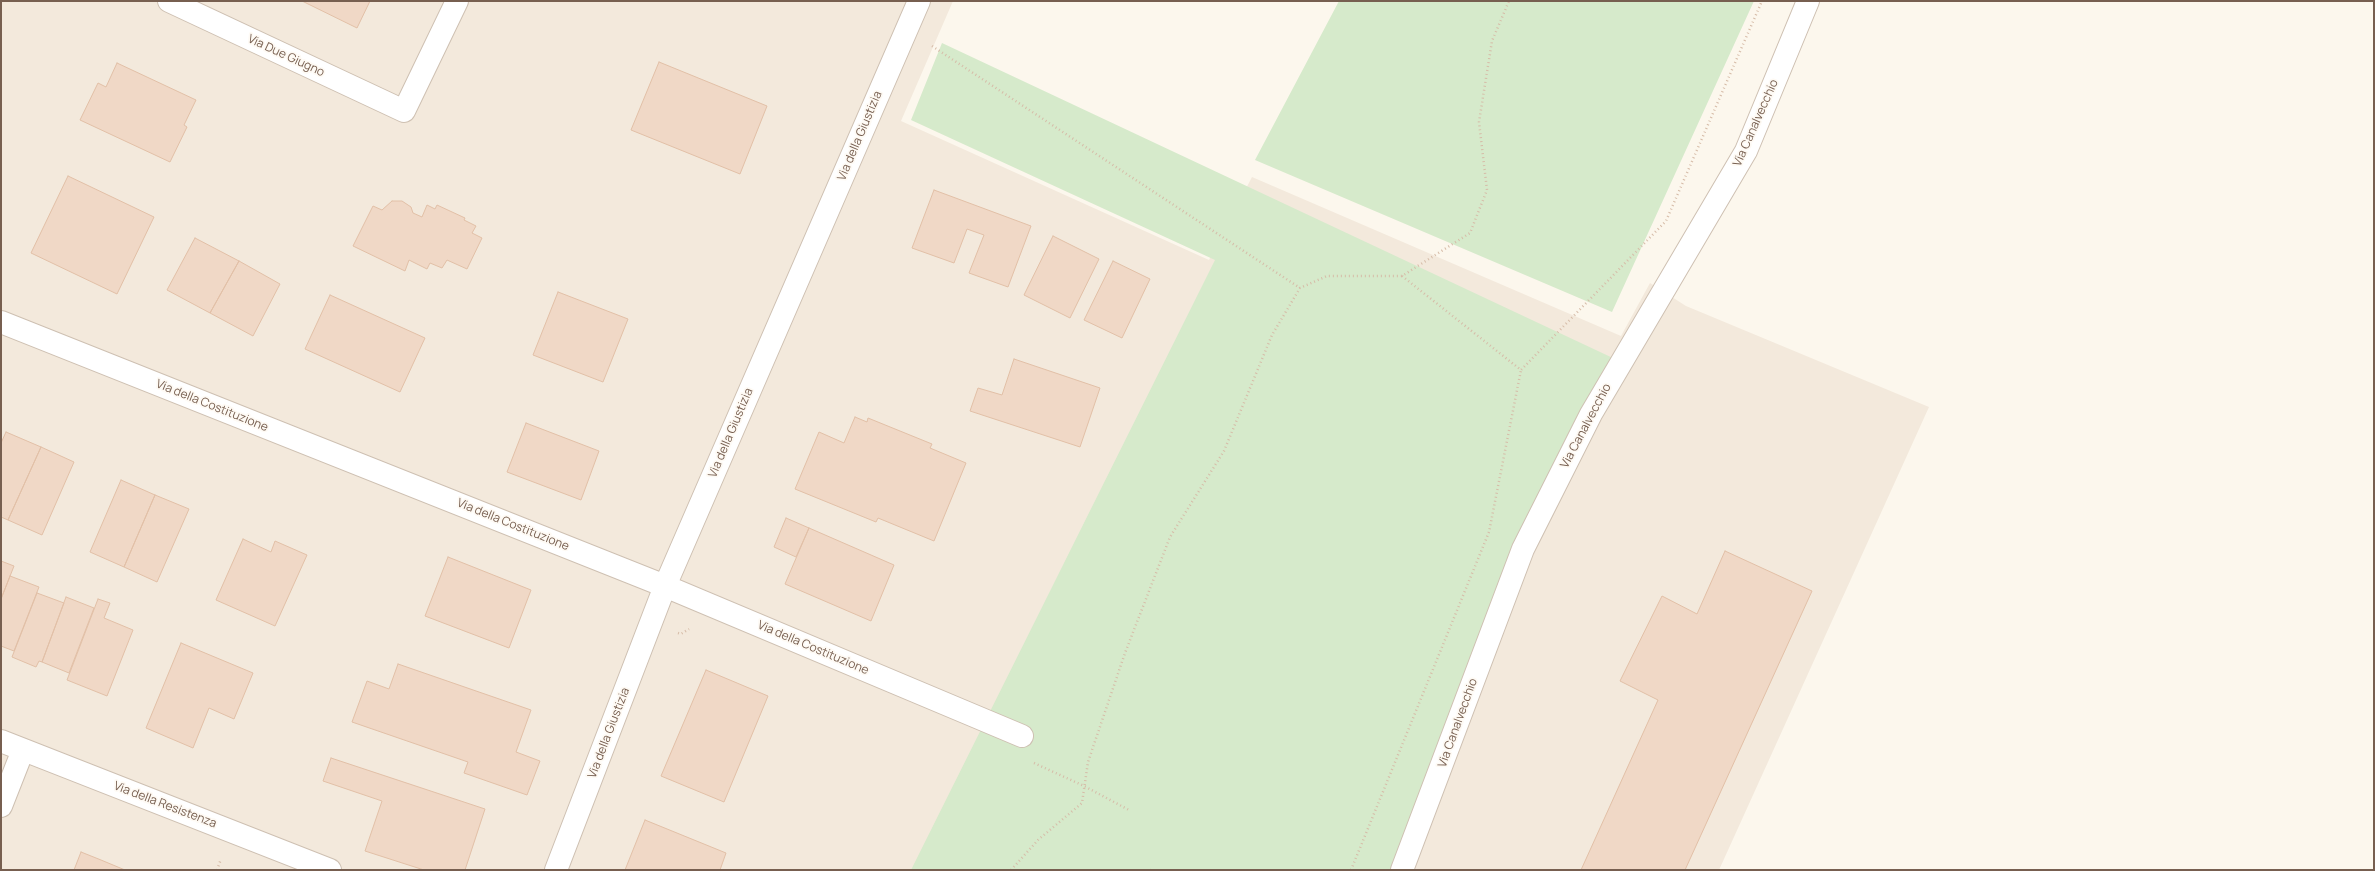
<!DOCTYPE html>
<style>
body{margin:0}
#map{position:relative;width:2375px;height:871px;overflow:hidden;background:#fcf7ed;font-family:Manrope,sans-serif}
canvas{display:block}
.frame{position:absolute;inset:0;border:2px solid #775f50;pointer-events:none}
</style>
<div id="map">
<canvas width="2375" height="871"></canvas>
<div class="frame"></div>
</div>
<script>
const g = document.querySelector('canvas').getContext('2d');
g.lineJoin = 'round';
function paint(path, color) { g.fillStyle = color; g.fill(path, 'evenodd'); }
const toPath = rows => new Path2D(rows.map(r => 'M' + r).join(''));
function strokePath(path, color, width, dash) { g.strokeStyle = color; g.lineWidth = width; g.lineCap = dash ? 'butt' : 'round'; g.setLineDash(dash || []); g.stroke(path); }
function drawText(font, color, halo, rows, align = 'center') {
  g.font = font + ' Manrope,sans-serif'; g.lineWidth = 3.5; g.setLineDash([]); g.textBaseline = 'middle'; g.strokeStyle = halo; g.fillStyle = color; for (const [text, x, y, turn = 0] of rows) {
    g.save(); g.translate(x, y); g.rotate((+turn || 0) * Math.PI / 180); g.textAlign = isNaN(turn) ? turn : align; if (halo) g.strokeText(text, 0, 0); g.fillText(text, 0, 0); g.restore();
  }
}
paint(toPath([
 [1,1,953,1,901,121,1209,260,1252,177,1621,336,1650,283,1686,306,1929,407,1719,870,1,870]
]), '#f3e9dc');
paint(toPath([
 [1339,1,1754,1,1612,312,1255,160],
 [942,43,1615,359,1394,870,911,870,1215,260,911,120]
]), '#d6eacb');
const building = toPath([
 [302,1,370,1,357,28,302,1],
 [659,62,767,106,740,174,631,130,659,62],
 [117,63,196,100,184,125,187,127,170,162,80,120,98,83,106,87,117,63],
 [68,176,154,217,117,294,31,253,68,176],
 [934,190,1031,226,1008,287,969,273,984,235,967,229,954,263,912,248,934,190],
 [392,201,402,201,411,207,413,213,422,217,427,205,435,209,437,205,465,218,464,220,476,226,472,233,482,238,467,269,447,260,442,268,430,263,427,269,409,260,405,271,353,246,373,206,382,210,392,201],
 [1053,236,1099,259,1070,318,1024,295,1053,236],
 [195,238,239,261,210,313,167,290,195,238],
 [239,261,280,284,253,336,210,313,239,261],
 [1113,261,1150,279,1122,338,1084,320,1113,261],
 [558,292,628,319,603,382,533,355,558,292],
 [330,295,425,338,400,392,305,349,330,295],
 [1014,359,1100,388,1080,447,970,411,978,388,1002,395,1014,359],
 [855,417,867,422,868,418,932,444,930,448,966,463,934,541,878,518,876,522,795,489,819,432,844,443,855,417],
 [526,423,599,451,581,500,507,472,526,423],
 [6,432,41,447,8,520,1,517,1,443,6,432],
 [41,447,74,462,42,535,8,520,41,447],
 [121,480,155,495,124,567,90,552,121,480],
 [155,495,189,509,157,582,124,567,155,495],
 [786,518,809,528,796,557,774,547,786,518],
 [809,528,894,565,871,621,785,584,809,528],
 [243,539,271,552,275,541,307,555,275,626,216,600,243,539],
 [1725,551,1812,591,1685,870,1581,870,1658,700,1620,681,1662,596,1697,614,1725,551],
 [448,557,531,590,509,648,425,616,448,557],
 [1,561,14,566,1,599,1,561],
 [10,576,39,587,14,651,1,646,1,599,10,576],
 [37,593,64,603,42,662,39,661,36,667,12,657,37,593],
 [66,597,94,608,69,673,42,662,66,597],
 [98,599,110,603,104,618,133,630,107,696,67,680,98,599],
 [181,643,253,673,234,719,209,708,193,748,146,728,181,643],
 [398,664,531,710,516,752,540,761,527,795,464,773,468,762,352,722,367,681,389,689,398,664],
 [706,670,768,696,724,802,661,776,706,670],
 [331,758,485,809,465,870,424,870,365,851,382,801,323,781,331,758],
 [645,820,726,853,720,870,625,870,645,820],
 [81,852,101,860,125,870,74,870,81,852]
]);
paint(building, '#f0d8c6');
strokePath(building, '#e2c0a7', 1);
const street = toPath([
 [169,1,404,111,457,1],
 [1,322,665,586,1022,736],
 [1,741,330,870],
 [1,806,23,750],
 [556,870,665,586,919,1],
 [1402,870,1523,549,1591,414,1746,151,1808,1]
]);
strokePath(street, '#cec0b2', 24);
strokePath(toPath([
 [932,46,1300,288],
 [1402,276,1521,370,1666,221,1762,1],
 [678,633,681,634,689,629],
 [1034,763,1084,786,1129,810],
 [217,870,221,859],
 [1011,870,1038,840,1082,803,1088,762,1125,653,1170,537,1224,451,1272,335,1300,288,1327,276,1402,276,1470,233,1487,190,1479,122,1492,41,1509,1],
 [1151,870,1152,867],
 [1351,870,1489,532,1521,370]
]), '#d6bca8', 2.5, [1, 3]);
strokePath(street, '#fff', 22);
drawText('12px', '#775f50', '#fefaf4', [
 ["Via Due Giugno",286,56,25],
 ["Via Canalvecchio",1756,123,-66],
 ["Via della Giustizia",860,136,-67],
 ["Via della Costituzione",212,406,22],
 ["Via Canalvecchio",1586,426,-62],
 ["Via della Giustizia",731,433,-67],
 ["Via della Costituzione",513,525,22],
 ["Via della Costituzione",813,648,23],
 ["Via Canalvecchio",1458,723,-70],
 ["Via della Giustizia",609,733,-69],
 ["Via della Resistenza",165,805,21]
]);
</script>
